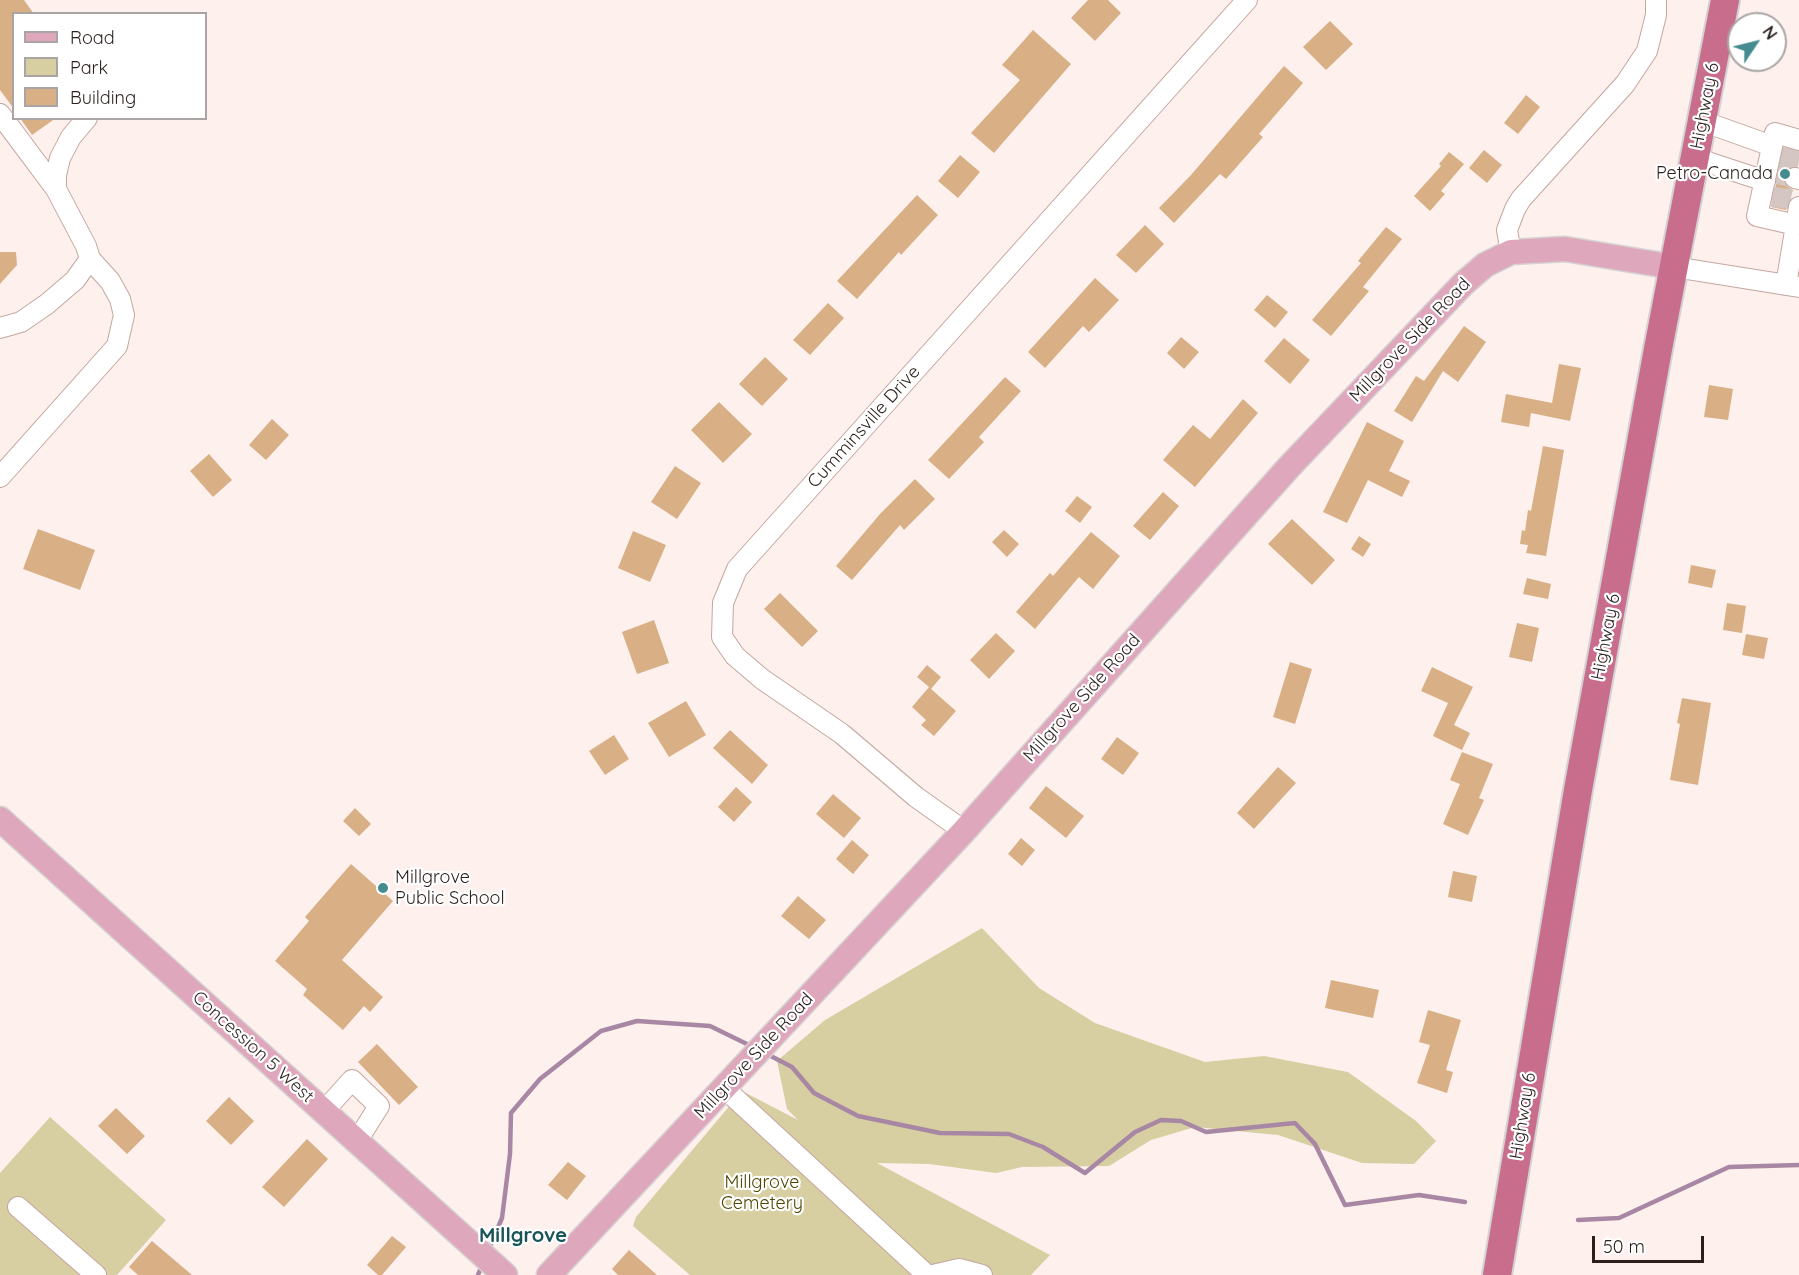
<!DOCTYPE html>
<style>
body{margin:0}
#map{position:relative;width:1799px;height:1275px;overflow:hidden;background:#fdf0ed;font-family:Quicksand,sans-serif}
canvas{display:block}
.legend{position:absolute;left:12px;top:12px;width:195px;height:108px;box-sizing:border-box;background:#fff;border:2px solid #aaa5a4;margin:0;padding:8px 10px;list-style:none;font-size:18px;color:#2a1f1c}
.legend li{display:flex;align-items:center;gap:12px;height:30px}
.legend b{width:30px;border:2px solid #aaa5a4}
.north{position:absolute;left:1727px;top:12px;width:60px;height:60px;box-sizing:border-box;background:#fff;border:2px solid #aaa5a4;border-radius:50%;rotate:55deg;font-size:16px;font-weight:700;line-height:24px;text-align:center;color:#2a1f1c}
.north::after{content:'';display:block;margin:auto;width:21px;height:27px;background:#448c90;clip-path:polygon(50% 0,100% 100%,50% 72%,0 100%)}
.scale{position:absolute;left:1592px;top:1236px;width:112px;height:27px;box-sizing:border-box;border:3px solid #2a1f1c;border-top:0;padding-left:8px;font-size:18px;line-height:21px;white-space:nowrap;color:#2a1f1c;-webkit-text-stroke:4px #fff;paint-order:stroke}
</style>
<div id="map">
<canvas width="1799" height="1275"></canvas>
<ul class="legend">
<li><b style="height:8px;background:#dfa7bb"></b>Road</li>
<li><b style="height:16px;background:#d7cfa1"></b>Park</li>
<li><b style="height:16px;background:#d9b086"></b>Building</li>
</ul>
<div class="north">N</div>
<div class="scale">50 m</div>
</div>
<script>
const g = document.querySelector('canvas').getContext('2d');
g.lineJoin = 'round';
function paint(path, color) { g.fillStyle = color; g.fill(path, 'evenodd'); }
const toPath = rows => new Path2D(rows.map(r => 'M' + r).join(''));
function strokePath(path, color, width, dash) { g.strokeStyle = color; g.lineWidth = width; g.lineCap = dash ? 'butt' : 'round'; g.setLineDash(dash || []); g.stroke(path); }
function drawText(font, color, halo, rows, align = 'center') {
  g.font = font + ' Quicksand,sans-serif'; g.lineWidth = 4.5; g.setLineDash([]); g.textBaseline = 'middle'; g.strokeStyle = halo; g.fillStyle = color; for (const [text, x, y, turn = 0] of rows) {
    g.save(); g.translate(x, y); g.rotate((+turn || 0) * Math.PI / 180); g.textAlign = isNaN(turn) ? turn : align; if (halo) g.strokeText(text, 0, 0); g.fillText(text, 0, 0); g.restore();
  }
}
paint(toPath([
 [982,928,1039,988,1095,1023,1205,1062,1264,1056,1348,1072,1416,1121,1436,1141,1414,1164,1362,1163,1278,1135,1195,1127,1151,1140,1109,1166,1022,1167,996,1173,929,1164,877,1163,1050,1255,1031,1275,690,1275,633,1226,636,1217,742,1091,798,1120,787,1109,777,1061,825,1020],
 [50,1117,166,1220,117,1275,0,1275,0,1173]
]), '#d7cfa1');
strokePath(toPath([
 [765,1053,792,1067,814,1093,858,1116,940,1133,1009,1134,1043,1147,1085,1173,1135,1132,1161,1120,1181,1121,1206,1132,1295,1123,1315,1144,1345,1205,1419,1195,1465,1202],
 [1578,1220,1619,1218,1729,1167,1799,1165],
 [491,1244,502,1218,510,1154,511,1113,540,1079,601,1031,637,1021,710,1026,753,1047],
 [478,1275,480,1270]
]), '#a887a4', 4.5);
paint(toPath([
 [0,0,24,0,34,14,14,14,14,109,0,90],
 [1088,0,1108,0,1121,13,1095,41,1071,18],
 [1330,21,1353,44,1326,70,1303,47],
 [1033,30,1071,64,994,153,971,133,1020,80,1002,65],
 [1284,66,1303,83,1259,134,1263,137,1226,179,1220,174,1174,223,1159,208,1191,175],
 [1526,95,1540,107,1518,134,1504,123],
 [20,118,56,118,32,135],
 [1784,148,1799,152,1798,166,1787,169,1783,176,1786,186,1793,190,1786,210,1771,207],
 [1484,150,1502,165,1487,183,1469,168],
 [1449,152,1464,164,1441,191,1445,194,1430,211,1414,196,1441,166,1439,164],
 [960,155,980,172,958,198,938,181],
 [917,195,938,215,901,255,899,252,857,299,837,281],
 [1145,225,1164,244,1136,273,1116,255],
 [1386,227,1402,239,1363,287,1369,291,1331,336,1312,320,1361,263,1358,261],
 [0,252,16,252,17,265,0,284],
 [1095,278,1119,300,1089,332,1083,326,1045,368,1028,352],
 [1267,295,1288,312,1275,328,1254,310],
 [828,303,844,318,810,355,793,340],
 [1464,326,1486,342,1458,382,1443,371,1412,422,1394,411,1416,376,1424,381],
 [1181,337,1199,352,1184,369,1167,353],
 [1284,338,1310,360,1290,384,1264,361],
 [765,357,788,379,762,406,739,384],
 [1559,364,1581,368,1570,421,1531,413,1529,427,1501,422,1506,394,1552,403],
 [1005,377,1021,391,979,437,984,442,949,479,928,460],
 [1709,385,1733,389,1728,420,1704,417],
 [1243,399,1258,413,1195,487,1163,460,1193,425,1210,439],
 [719,402,752,434,723,463,691,430],
 [272,419,289,435,266,460,249,445],
 [1367,422,1404,441,1389,471,1410,481,1402,497,1368,480,1347,523,1323,512],
 [1543,446,1564,450,1546,556,1526,553,1528,545,1520,544,1522,530,1525,531,1528,510,1531,511],
 [209,454,232,480,213,497,190,471],
 [675,466,701,483,677,519,651,502],
 [915,479,935,499,904,530,900,525,852,580,836,566,880,514],
 [1163,492,1179,506,1150,540,1133,526],
 [1077,496,1092,507,1080,523,1065,511],
 [1292,519,1335,560,1312,585,1268,544],
 [38,529,95,550,80,590,23,569],
 [1004,530,1019,544,1007,557,992,542],
 [633,531,666,545,650,582,618,568],
 [1091,532,1120,556,1093,589,1079,577,1035,629,1016,612,1050,573,1053,576],
 [1359,536,1371,544,1363,557,1351,549],
 [1691,565,1716,570,1712,588,1688,583],
 [1527,578,1551,584,1548,599,1523,594],
 [780,593,818,631,802,647,764,609],
 [1727,603,1746,606,1742,633,1723,630],
 [654,620,669,663,637,674,622,632],
 [1517,623,1539,628,1532,662,1509,657],
 [996,633,1015,651,989,679,970,660],
 [1746,634,1768,638,1764,659,1742,655],
 [1290,662,1312,669,1295,724,1273,717],
 [927,665,941,677,931,689,956,711,934,736,921,725,926,720,912,707,929,687,917,677],
 [1432,667,1473,687,1454,725,1470,733,1462,750,1433,736,1448,703,1421,691],
 [1682,698,1711,703,1698,785,1670,780,1680,724,1677,723],
 [686,701,706,735,669,757,648,723],
 [730,730,768,765,752,784,713,748],
 [614,735,629,759,605,775,589,751],
 [1117,737,1139,753,1123,775,1101,759],
 [1462,752,1493,764,1479,798,1484,800,1468,835,1443,824,1460,784,1450,780],
 [1278,767,1296,783,1254,829,1237,813],
 [1046,786,1084,816,1066,838,1029,808],
 [736,787,752,802,734,822,718,807],
 [833,794,861,818,844,838,816,814],
 [355,808,371,824,359,836,343,821],
 [1021,838,1035,850,1022,866,1008,854],
 [852,840,869,855,853,874,836,859],
 [351,864,393,901,342,960,383,997,370,1012,364,1006,343,1030,303,995,307,989,275,961,309,921,305,917],
 [1453,871,1477,876,1472,902,1448,897],
 [798,896,826,920,809,939,781,916],
 [1331,980,1379,990,1373,1018,1325,1008],
 [1428,1010,1461,1020,1446,1070,1453,1072,1447,1093,1417,1083,1430,1045,1419,1042],
 [377,1044,418,1087,399,1105,358,1062],
 [229,1097,254,1121,231,1145,206,1121],
 [116,1108,145,1136,127,1154,98,1126],
 [307,1139,328,1159,284,1207,262,1187],
 [568,1162,586,1176,567,1200,548,1185],
 [392,1236,406,1247,382,1275,378,1275,367,1265],
 [152,1241,192,1275,138,1275,129,1267],
 [629,1250,657,1275,618,1275,612,1269]
]), '#d9b086');
strokePath(toPath([
 [1780,157,1799,160],
 [1777,174,1795,178],
 [1772,197,1791,199]
]), '#d3c6c3', 20, [20, 10]);
const minor = toPath([
 [0,114,56,189],
 [1702,121,1772,146],
 [1695,158,1765,181],
 [1795,178,1799,179],
 [1796,225,1757,216,1775,133,1799,140],
 [1511,252,1507,230,1515,209,1521,199,1625,84,1647,51,1656,15,1656,0],
 [1674,267,1799,287],
 [1786,285,1799,207],
 [0,328,21,322,47,304,75,280,90,259,86,246,56,189,56,175,60,158,71,137,87,118],
 [0,477,117,346,124,315,120,299,110,281,90,259],
 [964,831,916,797,842,734,762,679,735,656,722,637,723,603,737,569,1247,0],
 [724,1088,927,1275],
 [324,1111,352,1080,379,1106,357,1141],
 [18,1207,96,1275],
 [933,1275,959,1269,982,1275]
]);
const major = toPath([
 [0,819,505,1275],
 [549,1275,964,831,1289,467,1463,284,1485,265,1511,252,1565,249,1674,267]
]);
const highway = toPath([
 [1497,1275,1578,790,1658,349,1725,0]
]);
strokePath(minor, '#c5a69f', 22);
strokePath(major, '#d4d2d2', 27);
strokePath(highway, '#d4d2d2', 32);
strokePath(minor, '#fff', 20);
strokePath(major, '#dfa7bb', 24);
strokePath(highway, '#c96d8d', 28);
for (const [x, y, r, color] of [
 [1785,174,6,"#448c90"],
 [383,888,6,"#448c90"]
]) { const dot = new Path2D(); dot.arc(x, y, r, 0, 2 * Math.PI); g.fillStyle = color; g.fill(dot); strokePath(dot, '#fff', 2); }
drawText('18px', '#2a1f1c', '#fff', [
 ["Highway 6",1705,106,-79],
 ["Millgrove Side Road",1410,340,-46],
 ["Cumminsville Drive",864,427,-48],
 ["Highway 6",1606,637,-79],
 ["Millgrove Side Road",1082,698,-48],
 ["Concession 5 West",253,1047,42],
 ["Millgrove Side Road",754,1056,-47],
 ["Highway 6",1523,1116,-81]
]);
drawText('18px', '#2a1f1c', '#fff', [
 ["Petro-Canada",1773,174],
 ["Millgrove",395,878,"left"],
 ["Public School",395,899,"left"]
], 'right');
drawText('18px', '#504600', '#fff', [
 ["Millgrove",762,1183],
 ["Cemetery",762,1204]
]);
drawText('bold 20px', '#185458', '#fff', [
 ["Millgrove",523,1236]
]);
</script>
